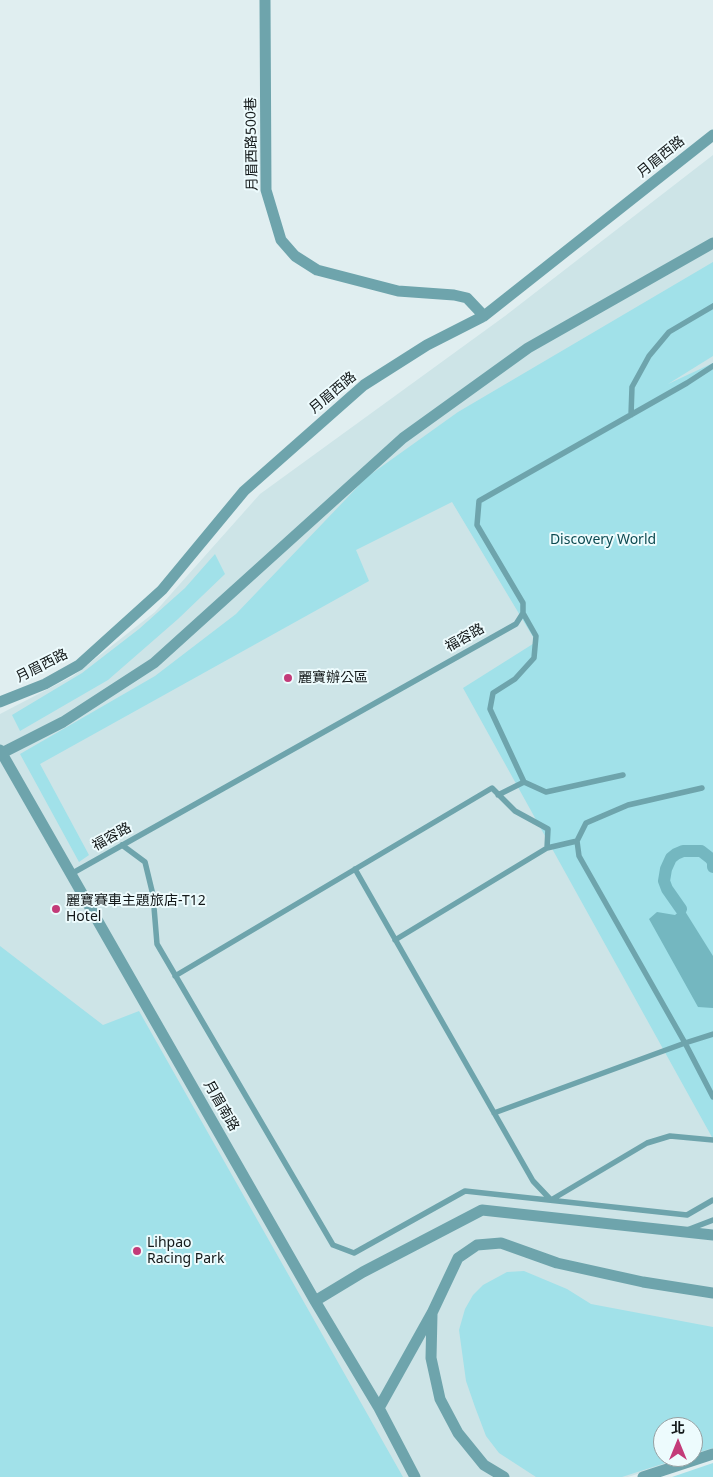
<!DOCTYPE html>
<meta charset="utf-8">
<style>
body{margin:0}
#map{position:relative;width:713px;height:1477px;overflow:hidden;background:#e0eef0;font-family:"Noto Sans","Noto Sans TC",sans-serif}
canvas{display:block}
.north{position:absolute;left:653px;top:1417px;width:50px;height:50px;box-sizing:border-box;background:#edfbfd;border:1px solid #96a0a2;border-radius:50%;rotate:0deg;font-size:14px;font-weight:700;line-height:20px;text-align:center;color:#131819}
.north::after{content:'';display:block;margin:auto;width:18px;height:22px;background:#c33b79;clip-path:polygon(50% 0,100% 100%,50% 72%,0 100%)}
</style>
<div id="map">
<canvas width="713" height="1477"></canvas>
<div class="north">北</div>
</div>
<script>
const g = document.querySelector('canvas').getContext('2d');
g.lineJoin = 'round';
function paint(path, color) { g.fillStyle = color; g.fill(path, 'evenodd'); }
const toPath = rows => new Path2D(rows.map(r => 'M' + r).join(''));
function strokePath(path, color, width, dash) { g.strokeStyle = color; g.lineWidth = width; g.lineCap = dash ? 'butt' : 'round'; g.setLineDash(dash || []); g.stroke(path); }
function drawText(font, color, halo, rows, align = 'center') {
  g.font = font + ' "Noto Sans","Noto Sans TC",sans-serif'; g.lineWidth = 4; g.setLineDash([]); g.textBaseline = 'middle'; g.strokeStyle = halo; g.fillStyle = color; for (const [text, x, y, turn = 0] of rows) {
    g.save(); g.translate(x, y); g.rotate((+turn || 0) * Math.PI / 180); g.textAlign = isNaN(turn) ? turn : align; if (halo) g.strokeText(text, 0, 0); g.fillText(text, 0, 0); g.restore();
  }
}
paint(toPath([
 [713,155,713,1450,693,1456,693,1427,663,1427,663,1457,690,1457,628,1477,0,1477,0,714,73,676,155,612,260,494,505,316]
]), '#cde4e7');
paint(toPath([
 [713,262,713,356,668,384,713,363,713,1139,463,688,536,642,452,502,356,550,369,581,40,764,89,855,79,862,20,754,155,676,236,614,367,477,458,412],
 [215,554,225,574,178,619,108,680,20,731,12,715,82,673,139,629,185,588],
 [0,946,103,1025,139,1011,403,1477,0,1477],
 [524,1271,567,1289,591,1304,713,1327,713,1448,693,1454,693,1427,663,1427,663,1457,684,1457,622,1477,536,1477,499,1453,486,1436,475,1407,466,1381,459,1330,465,1309,473,1295,483,1285,507,1272],
 [713,1463,713,1477,672,1477]
]), '#a1e1e9');
paint(toPath([
 [683,908,713,956,713,1008,698,1007,649,919,657,912,675,915]
]), '#74b7c0');
strokePath(toPath([
 [681,909,667,889,664,881,666,869,671,858,676,854,683,851,701,851,710,858,713,862,713,867]
]), '#74b7c0', 12);
strokePath(toPath([
 [631,415,632,387,649,356,669,332,713,306],
 [523,613,536,636,534,658,515,679,493,693,490,709,524,782,546,792,623,775],
 [702,788,628,805,586,823,577,841,579,856,685,1043,713,1097],
 [498,795,524,782],
 [122,845,145,862,153,895,157,944,333,1245,354,1253,465,1191,687,1215,713,1200],
 [355,869,533,1181,551,1200,647,1143,670,1136,713,1140],
 [71,874,516,624,523,613,523,603,477,525,479,501,687,383,713,366],
 [395,940,547,848],
 [175,976,492,788,515,811,548,829,547,848,577,841],
 [494,1113,685,1043,713,1034],
 [687,1230,713,1220]
]), '#6ea4ac', 5.5);
strokePath(toPath([
 [265,0,266,190,281,240,295,256,317,270,398,291,454,295,467,298,484,316],
 [0,702,45,684,79,665,162,590,244,491,364,385,427,345,484,316,713,135],
 [0,750,315,1301,379,1408,415,1477],
 [2,753,63,722,154,663,403,438,528,348,713,243],
 [315,1301,363,1272,482,1210,713,1235],
 [432,1314,431,1358,440,1399,458,1433,484,1465,504,1477],
 [379,1408,432,1313,458,1258,477,1245,501,1243,557,1263,643,1282,713,1293],
 [643,1477,713,1454]
]), '#6ea4ac', 11);
for (const [x, y, r, color] of [
 [288,678,5,"#c33b79"],
 [56,909,5,"#c33b79"],
 [137,1251,5,"#c33b79"]
]) { const dot = new Path2D(); dot.arc(x, y, r, 0, 2 * Math.PI); g.fillStyle = color; g.fill(dot); strokePath(dot, '#edfbfd', 2); }
drawText('14px', '#131819', '#edfbfd', [
 ["月眉西路500巷",252,144,-91],
 ["月眉西路",661,157,-39],
 ["月眉西路",333,393,-40],
 ["福容路",465,638,-29],
 ["月眉西路",42,666,-27],
 ["福容路",112,837,-29],
 ["月眉南路",221,1106,60]
]);
drawText('14px', '#0d4b52', '#edfbfd', [
 ["Discovery World",603,540]
]);
drawText('14px', '#131819', '#edfbfd', [
 ["麗寶辦公區",298,678],
 ["麗寶賽車主題旅店-T12",66,901],
 ["Hotel",66,917],
 ["Lihpao",147,1243],
 ["Racing Park",147,1259]
], 'left');
</script>
